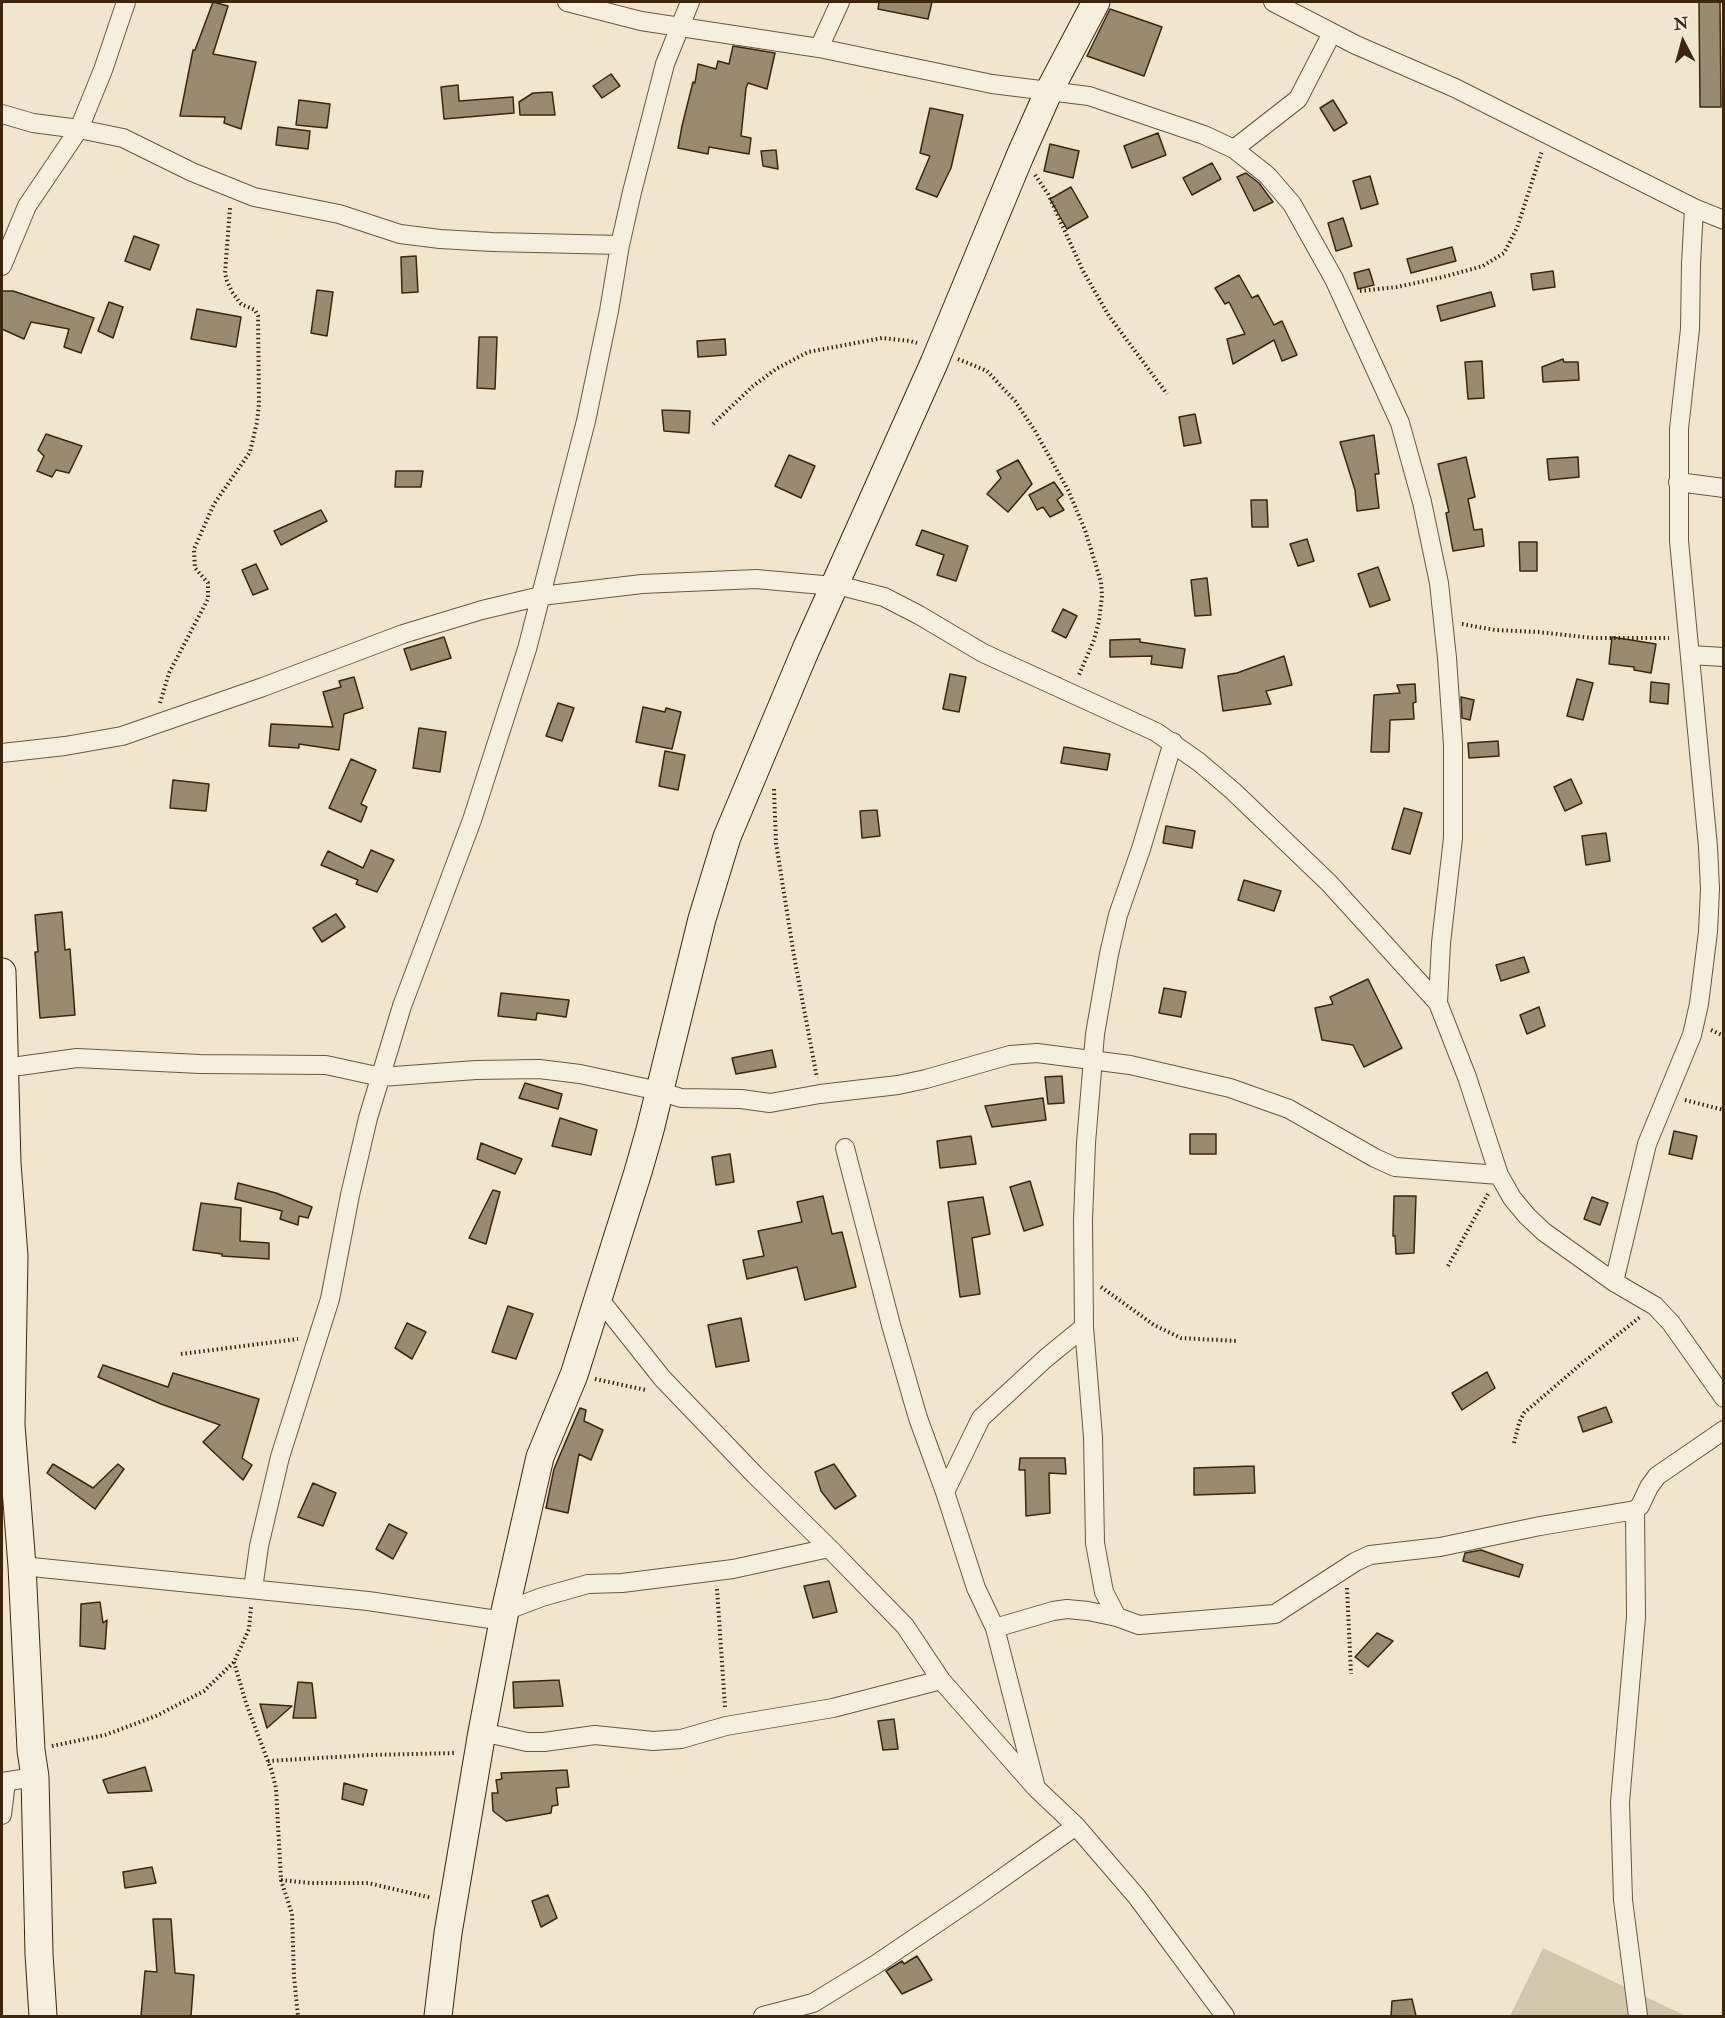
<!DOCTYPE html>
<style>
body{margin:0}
#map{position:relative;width:1725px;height:2018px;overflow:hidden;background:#f1e6cd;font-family:"IM FELL Double Pica",serif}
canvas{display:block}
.frame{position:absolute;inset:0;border:3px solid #3c270c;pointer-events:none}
.north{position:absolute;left:1653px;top:12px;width:60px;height:60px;-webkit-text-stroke:4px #f6efde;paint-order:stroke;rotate:354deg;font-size:16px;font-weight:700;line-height:24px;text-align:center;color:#3c270c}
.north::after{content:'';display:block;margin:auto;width:21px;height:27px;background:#3c270c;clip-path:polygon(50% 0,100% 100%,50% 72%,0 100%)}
</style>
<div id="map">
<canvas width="1725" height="2018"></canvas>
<div class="frame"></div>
<div class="north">N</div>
</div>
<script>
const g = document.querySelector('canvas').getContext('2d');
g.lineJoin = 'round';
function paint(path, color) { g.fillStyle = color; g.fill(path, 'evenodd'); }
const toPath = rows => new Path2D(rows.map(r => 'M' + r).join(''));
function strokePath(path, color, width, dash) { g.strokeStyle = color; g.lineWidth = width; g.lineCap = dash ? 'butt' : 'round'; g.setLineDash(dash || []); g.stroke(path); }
paint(toPath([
 [1543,1948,1686,2016,1510,2016]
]), '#d2c6ac');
const building = toPath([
 [213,2,228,6,213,54,256,62,241,129,224,123,225,117,180,116,193,50,195,50,213,2],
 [879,2,932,2,928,19,878,9,879,2],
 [1699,2,1720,2,1721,107,1700,107,1699,2],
 [1110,9,1162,27,1144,76,1087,56,1110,9],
 [733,46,775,53,767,89,748,83,746,88,741,136,751,138,749,154,709,147,708,154,678,148,682,126,693,82,695,83,698,64,716,69,718,61,729,64,733,46],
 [611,74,620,86,602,98,593,86,611,74],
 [458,85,459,101,513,97,514,113,444,119,441,87,458,85],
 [552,92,555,115,520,115,519,102,533,93,552,92],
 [299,100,330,104,327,128,296,125,299,100],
 [1333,100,1347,123,1334,131,1320,108,1333,100],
 [930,108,963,115,951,168,937,197,916,189,930,156,920,153,930,108],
 [278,127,310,131,308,149,276,145,278,127],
 [1158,133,1166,155,1132,168,1124,146,1158,133],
 [1050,144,1079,151,1073,178,1044,171,1050,144],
 [776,150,778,169,763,166,761,151,776,150],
 [1212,163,1221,179,1192,195,1183,178,1212,163],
 [1246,173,1259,183,1273,202,1254,211,1237,177,1246,173],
 [1370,176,1378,204,1361,209,1353,181,1370,176],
 [1071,187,1088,217,1067,229,1050,199,1071,187],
 [1343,218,1352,246,1336,251,1328,223,1343,218],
 [134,236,159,245,150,270,125,261,134,236],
 [1452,247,1456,261,1411,273,1407,259,1452,247],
 [416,256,418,292,402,293,401,257,416,256],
 [1369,269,1374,285,1358,289,1354,273,1369,269],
 [1553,271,1555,287,1533,290,1531,274,1553,271],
 [1239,275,1252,298,1258,295,1274,325,1282,321,1297,355,1282,361,1274,340,1233,364,1227,339,1245,334,1229,302,1225,304,1215,288,1239,275],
 [317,290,333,292,327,336,311,333,317,290],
 [2,291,13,291,94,318,81,353,64,347,69,329,31,322,24,339,2,329,2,291],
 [1491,292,1495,306,1441,321,1437,306,1491,292],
 [109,302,123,307,113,338,98,331,109,302],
 [197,309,241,317,236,347,191,339,197,309],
 [479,337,497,337,495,389,477,388,479,337],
 [725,339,726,355,698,357,697,341,725,339],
 [1563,359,1564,362,1578,362,1579,380,1543,382,1542,367,1563,359],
 [1482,361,1484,398,1468,399,1465,362,1482,361],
 [662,410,690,411,689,433,664,431,662,410],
 [1195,414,1201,443,1184,446,1179,417,1195,414],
 [46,434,82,446,69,473,56,470,52,477,37,471,44,456,38,450,46,434],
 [1374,435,1379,474,1375,474,1379,508,1357,511,1355,490,1340,442,1374,435],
 [789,455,815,466,801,498,775,486,789,455],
 [1466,457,1475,497,1468,499,1474,530,1482,529,1484,546,1453,551,1446,513,1449,512,1438,464,1466,457],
 [1578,457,1579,477,1549,480,1547,459,1578,457],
 [1018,460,1032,484,1008,512,987,494,1001,478,997,471,1018,460],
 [396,471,423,471,421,487,395,487,396,471],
 [1054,482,1063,495,1057,500,1064,510,1050,517,1043,507,1037,510,1029,495,1054,482],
 [1251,500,1267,500,1268,527,1252,527,1251,500],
 [321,510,327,521,281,545,274,531,321,510],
 [922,530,968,546,956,581,937,575,944,555,916,545,922,530],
 [1307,539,1314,561,1298,566,1290,544,1307,539],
 [1519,542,1537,542,1537,571,1520,571,1519,542],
 [256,564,268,589,253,595,242,570,256,564],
 [1378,567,1390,600,1370,607,1358,574,1378,567],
 [1207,578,1211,615,1195,616,1191,580,1207,578],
 [1063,609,1077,616,1066,638,1052,631,1063,609],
 [444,637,451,658,411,670,404,649,444,637],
 [1612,637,1656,644,1651,673,1634,670,1634,667,1609,664,1612,637],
 [1140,639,1140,642,1185,649,1182,668,1151,664,1152,656,1110,657,1110,640,1140,639],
 [1284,656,1292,685,1266,691,1271,704,1223,711,1218,676,1237,673,1284,656],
 [950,674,966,677,959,712,943,709,950,674],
 [354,677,363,708,344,714,339,750,299,744,299,748,269,746,271,724,333,727,323,692,341,687,339,681,354,677],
 [1577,679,1593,683,1583,720,1567,716,1577,679],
 [1651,682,1669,684,1668,704,1650,702,1651,682],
 [1415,684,1416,702,1413,703,1414,719,1390,720,1389,752,1371,752,1374,695,1400,693,1397,685,1415,684],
 [1461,697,1474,700,1470,720,1462,718,1461,697],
 [558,703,574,708,562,741,546,736,558,703],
 [643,707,665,712,666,708,681,712,672,749,636,742,643,707],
 [419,728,446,732,440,772,413,768,419,728],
 [1498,741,1499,756,1469,758,1468,743,1498,741],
 [1064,747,1110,754,1107,770,1061,763,1064,747],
 [665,751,685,755,678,790,659,786,665,751],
 [351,759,376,770,361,804,367,807,361,822,329,808,351,759],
 [1571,779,1582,803,1565,811,1554,787,1571,779],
 [173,780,209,784,206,811,170,808,173,780],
 [1404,808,1422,813,1410,854,1392,849,1404,808],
 [877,810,880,836,862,838,860,811,877,810],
 [1166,826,1195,831,1192,848,1163,843,1166,826],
 [1606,833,1610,861,1586,865,1582,836,1606,833],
 [371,850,394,860,377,892,356,884,358,880,321,865,328,851,363,868,371,850],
 [1244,880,1281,891,1274,911,1238,900,1244,880],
 [62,912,65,950,70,949,75,1015,40,1018,35,952,38,952,35,915,62,912],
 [336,914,345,927,322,942,313,928,336,914],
 [1524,957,1529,972,1501,981,1496,965,1524,957],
 [1368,979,1402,1048,1364,1067,1353,1045,1322,1040,1315,1008,1333,1004,1330,997,1368,979],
 [1164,988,1186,992,1181,1017,1159,1013,1164,988],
 [501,993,569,1000,566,1017,537,1013,536,1020,498,1016,501,993],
 [1539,1007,1545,1026,1527,1034,1520,1015,1539,1007],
 [772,1050,776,1067,736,1074,732,1058,772,1050],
 [1062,1076,1064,1103,1048,1104,1045,1077,1062,1076],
 [525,1083,562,1094,558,1109,519,1098,525,1083],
 [1043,1098,1046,1120,992,1127,985,1106,1043,1098],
 [560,1118,597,1130,591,1155,552,1146,560,1118],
 [1674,1131,1697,1136,1692,1159,1669,1154,1674,1131],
 [1190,1134,1216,1134,1216,1154,1190,1154,1190,1134],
 [971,1136,976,1164,940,1168,937,1141,971,1136],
 [481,1143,522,1159,515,1174,477,1159,481,1143],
 [730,1154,734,1182,716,1185,712,1157,730,1154],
 [1030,1181,1043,1225,1024,1231,1010,1187,1030,1181],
 [238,1183,276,1193,312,1207,308,1218,299,1216,298,1225,280,1219,282,1211,235,1199,238,1183],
 [493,1190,500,1192,486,1244,469,1238,493,1190],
 [823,1196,832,1234,842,1232,856,1287,805,1300,797,1267,747,1279,743,1260,764,1256,758,1231,802,1222,797,1202,823,1196],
 [1394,1196,1416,1196,1414,1253,1396,1254,1395,1236,1393,1236,1394,1196],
 [983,1197,990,1234,972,1238,980,1294,960,1297,948,1202,983,1197],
 [1592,1197,1608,1203,1600,1225,1584,1219,1592,1197],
 [201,1203,241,1208,240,1241,269,1243,269,1259,222,1256,222,1254,193,1250,201,1203],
 [508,1306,533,1314,516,1359,492,1352,508,1306],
 [741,1318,749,1361,716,1367,708,1325,741,1318],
 [407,1323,426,1332,412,1359,395,1348,407,1323],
 [103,1365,168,1387,173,1373,259,1399,242,1458,252,1465,243,1480,203,1442,220,1425,161,1404,98,1377,103,1365],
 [1487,1372,1495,1388,1462,1410,1452,1393,1487,1372],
 [1606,1407,1612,1422,1583,1432,1578,1417,1606,1407],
 [580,1408,586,1410,584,1421,603,1430,591,1460,579,1454,568,1513,546,1508,554,1469,580,1408],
 [1020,1458,1065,1458,1066,1474,1049,1473,1050,1513,1026,1516,1025,1470,1019,1470,1020,1458],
 [53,1464,93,1488,118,1464,124,1469,95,1509,47,1473,53,1464],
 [834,1464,856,1496,835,1509,821,1491,815,1472,834,1464],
 [1254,1466,1255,1493,1194,1495,1194,1468,1254,1466],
 [313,1483,336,1493,323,1526,298,1517,313,1483],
 [389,1524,407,1533,393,1559,376,1549,389,1524],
 [1481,1550,1523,1565,1519,1577,1463,1561,1465,1553,1481,1550],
 [829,1581,837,1612,813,1618,804,1586,829,1581],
 [100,1602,103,1623,107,1620,105,1649,80,1646,81,1604,100,1602],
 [1377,1633,1393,1641,1368,1667,1355,1657,1377,1633],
 [559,1680,563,1706,514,1708,513,1682,559,1680],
 [298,1682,312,1683,316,1718,293,1718,298,1682],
 [260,1704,292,1706,267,1728,260,1704],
 [894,1719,898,1749,883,1750,878,1721,894,1719],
 [145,1767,152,1791,108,1793,103,1780,145,1767],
 [567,1770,569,1787,556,1788,558,1805,552,1806,551,1813,506,1821,493,1811,492,1793,498,1793,496,1780,502,1779,501,1773,567,1770],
 [344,1783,367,1790,363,1805,342,1799,344,1783],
 [152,1867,156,1883,125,1888,123,1872,152,1867],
 [548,1895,557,1918,541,1927,532,1901,548,1895],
 [153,1919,171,1919,175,1973,194,1975,191,2016,141,2016,145,1971,157,1972,153,1919],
 [917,1956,932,1980,902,1994,886,1971,902,1961,904,1964,917,1956],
 [1412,1999,1416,2016,1391,2016,1392,2001,1412,1999]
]);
paint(building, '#9a8a70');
strokePath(building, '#3c270c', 1.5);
const street = toPath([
 [567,2,641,21,819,48,992,84,1089,96,1204,135,1234,149,1267,175,1292,204,1334,279,1400,423,1422,502,1439,583,1447,658,1453,745,1453,838,1441,943,1438,1003],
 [1273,2,1356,45,1455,88,1694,208,1724,220],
 [819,48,840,2],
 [2,114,33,123,79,129,123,138,192,172,254,197,339,214,400,234,440,239,492,242,620,245],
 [1234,149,1298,99,1332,33],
 [2,266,27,206,79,129,103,70,126,2],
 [1678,482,1724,488],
 [1690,655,1724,657],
 [2,753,65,746,122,736,263,687,403,634,482,610,541,596,642,584,756,579,845,587,884,597,919,615,983,653,1156,732,1199,762,1233,791,1329,883,1438,1003,1467,1077,1499,1175,1512,1198,1527,1216,1544,1232,1614,1282,1655,1306,1671,1323,1724,1398],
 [5,1068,77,1058,200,1064,326,1065,381,1077,476,1070,539,1069,580,1074,659,1091,681,1098,741,1099,770,1103,820,1094,898,1085,926,1079,1010,1055,1037,1053,1130,1065,1230,1088,1289,1109,1375,1158,1395,1167,1499,1175],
 [845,1148,891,1325,918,1418,945,1492,976,1588,995,1628,1035,1784],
 [1614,1282,1647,1144,1692,1035,1699,1004,1708,932,1710,889,1708,847,1679,541,1679,429,1690,329,1691,264,1694,208],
 [597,1296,662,1378,755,1475,829,1548,905,1626,941,1680,1036,1788,1076,1826,1137,1897,1225,2016],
 [945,1492,981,1418,1046,1358,1084,1327],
 [1635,1510,1636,1617,1620,1802,1623,1900,1638,2016],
 [22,1566,368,1601,504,1621],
 [253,1589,259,1546,280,1457,330,1299,350,1195,368,1118,402,1006,472,820,527,649,586,421,609,311,620,245,632,192,665,64,690,2],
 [505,1611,542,1597,588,1584,622,1583,733,1569,829,1548],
 [1117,1617,1104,1592,1095,1543,1093,1437,1084,1327,1083,1220,1086,1143,1095,1034,1109,954,1118,915,1141,849,1173,742],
 [995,1628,1053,1611,1067,1609,1088,1611,1117,1617,1139,1625,1275,1614,1355,1562,1370,1555,1440,1547,1540,1526,1635,1510,1640,1506,1649,1487,1657,1476,1724,1430],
 [482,1732,527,1742,544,1742,595,1735,653,1741,681,1739,726,1726,833,1708,941,1680],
 [2,1782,35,1777],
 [2,1815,6,1782],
 [763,2016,813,2003,875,1965,977,1896,1076,1826]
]);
const secondary = toPath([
 [2,972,7,1163,14,1256,11,1425,22,1566,31,1750,35,1777,39,1954,43,2016],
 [438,2016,448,1933,482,1732,505,1611,540,1457,574,1375,638,1172,650,1130,702,919,727,837,806,649,934,363,1020,156,1048,93,1096,2]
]);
strokePath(street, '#69573c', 20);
strokePath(secondary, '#3c270c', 29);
strokePath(toPath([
 [1035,175,1048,194,1083,271,1109,316,1167,394],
 [1360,291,1397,287,1443,277,1483,266,1504,253,1517,228,1542,151],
 [958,359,987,371,1015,401,1035,431,1068,490,1085,530,1101,582,1102,596,1099,621,1094,640,1078,677],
 [713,424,753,386,776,369,808,352,882,338,910,341,917,343],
 [1462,624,1495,630,1538,632,1593,638,1669,638],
 [160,703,169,673,208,599,208,583,195,568,194,549,214,504,250,452,257,422,259,404,258,316,255,310,241,304,232,292,227,281,225,273,230,208],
 [774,789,776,843,794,956,817,1078],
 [1711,1030,1724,1036],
 [1685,1100,1724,1110],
 [1448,1266,1488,1194],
 [1101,1287,1154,1325,1181,1338,1238,1341],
 [181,1354,298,1339],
 [595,1379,646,1390],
 [1514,1443,1519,1423,1524,1413,1581,1364,1640,1317],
 [1347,1588,1351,1674],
 [717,1589,725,1707],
 [234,1662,246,1703,272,1772,276,1788,281,1880,292,1914,294,1977,298,2016],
 [52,1746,105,1735,156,1716,204,1691,234,1662,249,1629,251,1607],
 [268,1761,370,1755,456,1753],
 [281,1880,310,1883,368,1883,432,1898]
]), '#3c270c', 4, [1.5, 3]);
strokePath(street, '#f6efde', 18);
strokePath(secondary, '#f6efde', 27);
</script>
